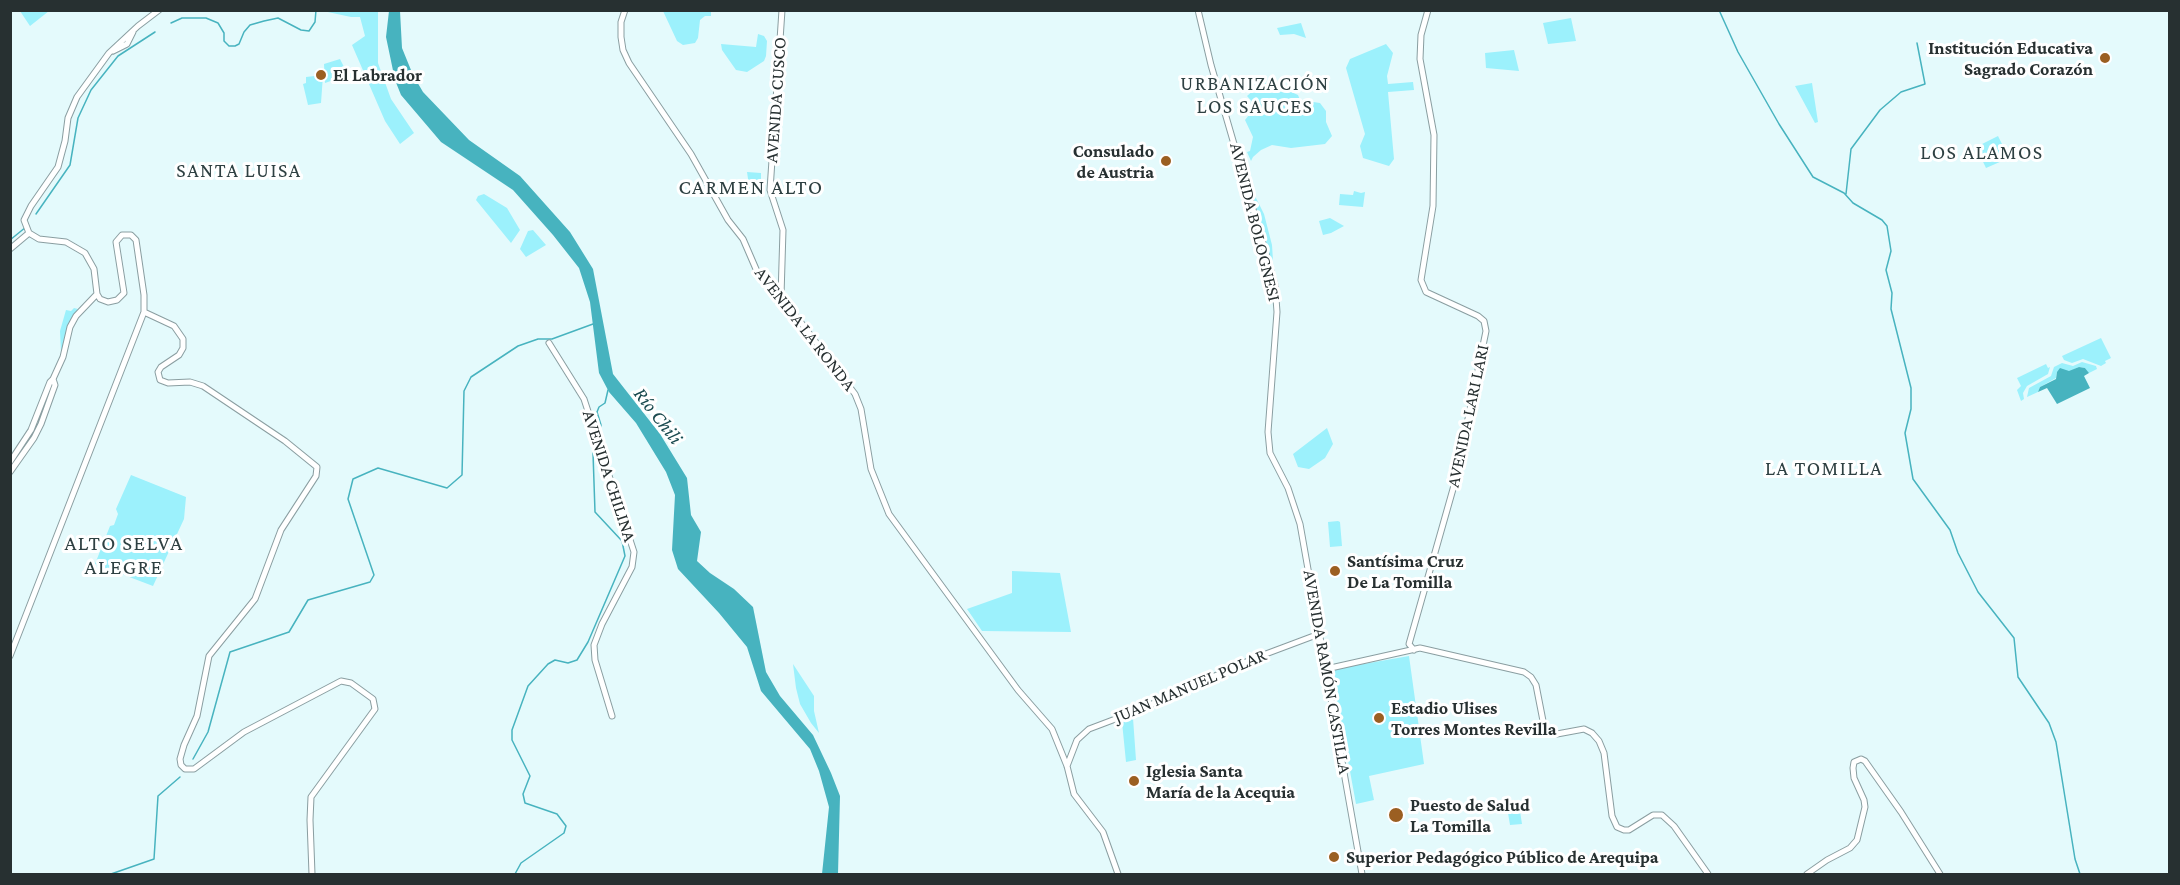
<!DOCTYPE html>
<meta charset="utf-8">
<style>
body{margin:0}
#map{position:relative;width:2180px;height:885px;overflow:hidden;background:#e4fafc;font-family:"Crimson Pro",serif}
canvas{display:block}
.frame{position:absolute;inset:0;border:12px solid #273031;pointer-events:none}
</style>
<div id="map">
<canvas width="2180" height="885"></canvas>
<div class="frame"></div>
</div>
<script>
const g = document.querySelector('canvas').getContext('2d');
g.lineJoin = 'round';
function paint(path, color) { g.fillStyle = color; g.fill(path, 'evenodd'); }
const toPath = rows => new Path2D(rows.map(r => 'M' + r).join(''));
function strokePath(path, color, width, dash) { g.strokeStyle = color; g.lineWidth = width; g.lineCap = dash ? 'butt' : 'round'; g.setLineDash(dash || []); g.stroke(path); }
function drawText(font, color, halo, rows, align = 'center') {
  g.font = font + ' "Crimson Pro",serif'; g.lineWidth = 6; g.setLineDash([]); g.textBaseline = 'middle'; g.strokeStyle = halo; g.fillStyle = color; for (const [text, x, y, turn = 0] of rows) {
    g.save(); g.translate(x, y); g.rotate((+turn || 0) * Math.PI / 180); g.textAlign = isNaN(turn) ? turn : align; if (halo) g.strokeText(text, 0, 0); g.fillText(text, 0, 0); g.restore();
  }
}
paint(toPath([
 [20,11,49,11,30,26],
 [323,11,378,11,378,63,391,99,414,133,400,144,385,121,352,45,365,36,360,17,351,17],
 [663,11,663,10,711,11,711,16,705,16,700,20,698,38,695,43,683,45,677,41],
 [1571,18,1576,41,1548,44,1543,23],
 [1301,23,1306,38,1294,34,1280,35,1277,28],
 [758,34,764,36,767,41,766,56,764,61,747,72,736,70,722,50,721,44,756,47],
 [1386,44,1393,53,1387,76,1388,84,1413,82,1414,90,1388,92,1394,159,1389,166,1363,158,1360,146,1365,134,1346,68,1350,59],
 [1514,50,1519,71,1486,68,1485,53],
 [340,59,348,75,325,83,324,64],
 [323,75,321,103,308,105,303,84,306,83,306,77],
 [1264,81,1272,92,1289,91,1298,95,1300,100,1320,103,1326,111,1326,122,1332,136,1325,144,1291,148,1272,145,1261,150,1253,157,1251,161,1247,152,1250,151,1253,137,1245,120,1256,106,1247,96],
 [1812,83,1818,122,1815,123,1795,86],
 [1998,136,2009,158,1986,168,1976,147],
 [747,172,761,173,761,188,750,192],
 [1354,191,1361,193,1365,192,1363,207,1339,205,1340,194,1353,195],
 [484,194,507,208,520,230,511,243,476,200,478,196],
 [1255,196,1264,214,1272,245,1273,261,1271,263,1252,197],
 [1330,218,1344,226,1331,233,1323,235,1319,221],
 [533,230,546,245,526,257,520,249,528,231],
 [74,308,78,309,61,353,60,331,66,310,71,311],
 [2101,338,2111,358,2105,361,2106,363,2101,366,2083,359,2072,363,2064,360,2062,356],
 [2082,362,2096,366,2097,369,2089,373,2085,368,2079,367,2071,371,2057,372,2056,378,2040,387,2038,392,2027,397,2029,388,2051,376,2054,367,2062,363,2073,366],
 [2046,364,2048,368,2050,367,2048,374,2027,386,2023,393,2024,399,2021,401,2017,390,2021,386,2017,378],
 [1327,428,1333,444,1325,458,1309,469,1298,467,1293,454],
 [131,475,186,497,184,519,153,586,95,564,110,526,114,525,118,514,116,509],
 [1338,521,1340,522,1342,546,1330,547,1328,522],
 [1012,571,1060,573,1071,632,982,631,967,609,1012,593],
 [1409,656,1424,764,1369,776,1374,800,1356,804,1332,673,1335,669],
 [793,664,814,696,814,711,819,733,811,723,800,704,796,688],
 [1133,718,1136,760,1126,762,1122,722],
 [1519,805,1522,824,1510,825,1507,807]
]), '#9cf1fc');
paint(toPath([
 [389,11,400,11,402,48,413,75,423,92,469,140,520,176,570,232,593,269,613,374,660,434,687,478,691,515,701,532,697,561,710,573,734,589,753,607,766,672,780,696,813,735,831,773,840,796,838,874,822,874,829,807,819,771,810,749,761,691,747,647,719,613,678,569,672,550,675,495,666,472,636,423,609,392,599,373,590,302,579,268,553,235,513,190,441,142,401,95,395,80,386,37],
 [2079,367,2085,368,2089,373,2084,376,2090,388,2057,404,2047,388,2038,392,2040,387,2056,379,2057,372,2060,368,2069,371]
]), '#47b3bf');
strokePath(toPath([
 [1719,10,1738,52,1779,124,1813,177,1844,193,1853,203,1882,220,1887,226,1891,251,1886,270,1892,293,1891,309,1911,388,1911,409,1905,433,1913,479,1950,530,1958,553,1978,592,2014,638,2018,677,2049,723,2056,742,2075,859,2080,874],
 [171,23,182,18,206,18,218,23,224,33,224,41,229,46,235,46,239,44,244,32,250,25,264,21,278,18,301,30,309,31,315,22,316,10],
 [1846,194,1851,149,1880,110,1901,92,1925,84,1917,43],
 [36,214,70,165,78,118,91,90,118,56,155,32],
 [10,240,26,227],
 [598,437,601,425,597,412,599,407,605,403,608,390],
 [193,759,208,732,230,652,289,632,308,600,370,582,374,575,348,499,353,479,378,468,447,488,462,475,464,391,471,377,518,346,538,339,552,339,593,324],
 [111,874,154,859,158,796,180,777],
 [515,874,521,863,564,833,566,826,557,814,525,803,523,794,530,776,512,740,512,730,528,686,548,664,555,660,568,663,577,660,588,642,625,556,622,541,595,512,593,453,596,442]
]), '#47b3bf', 1.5);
const secondary = toPath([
 [625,10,621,22,621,37,623,50,629,63,691,154,728,220,743,239,759,276,781,296,855,394,861,409,871,469,889,514,1018,690,1052,729,1067,766,1074,794,1103,832,1118,874],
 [1198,10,1211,65,1275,285,1277,312,1268,432,1270,453,1288,488,1300,524,1362,874],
 [113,51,127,44,133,32],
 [10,249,29,233],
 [781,296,783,230,770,190,782,10],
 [144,312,174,326,183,339,183,348,179,355,161,367,158,372,160,380,168,383,190,382,203,386,285,441,317,467,316,476,281,530,255,599,209,656,197,716,184,745,180,759,181,765,185,769,194,769,244,732,341,681,351,683,373,699,375,709,311,797,310,820,312,874],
 [549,343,584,399,634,552,632,567,602,624,594,645,595,660,612,716],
 [10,462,31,430,50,382,53,379,63,357,70,327,76,316,97,294],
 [10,472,34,438,41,424,55,385,53,379],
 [1414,650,1409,644,1455,482,1486,331,1484,321,1478,316,1426,292,1421,280,1433,206,1434,135,1420,59,1421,35,1428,10],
 [10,656,144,312,144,295,136,240,131,235,122,235,116,242,124,293,117,300,108,302,100,299,97,294,94,269,85,253,66,242,39,239,29,233,24,220,31,206,58,167,65,141,68,118,77,97,109,53,138,26,159,10],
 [1326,669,1420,648,1524,672,1531,677,1536,685,1544,726,1547,731,1557,734,1584,729,1592,733,1599,741,1604,753,1612,816,1617,827,1624,830,1629,830,1653,815,1662,815,1674,826,1708,874],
 [1067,766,1077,740,1089,729,1134,712,1255,658,1319,634],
 [1807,874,1827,860,1850,848,1857,840,1865,807,1864,800,1854,778,1853,768,1854,762,1861,759,1865,761,1901,812,1940,874]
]);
strokePath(secondary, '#8a9ea1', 7);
strokePath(secondary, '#fff', 5);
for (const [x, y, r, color] of [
 [2105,58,6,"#9b5f22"],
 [321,75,6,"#9b5f22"],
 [1166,161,6,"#9b5f22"],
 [1335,571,6,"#9b5f22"],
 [1379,718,6,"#9b5f22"],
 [1134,781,6,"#9b5f22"],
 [1396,815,8,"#9b5f22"],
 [1334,857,6,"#9b5f22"]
]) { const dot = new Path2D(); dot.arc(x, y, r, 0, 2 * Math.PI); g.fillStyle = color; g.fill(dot); strokePath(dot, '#fff', 2); }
drawText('bold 18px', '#273031', '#fff', [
 ["Institución Educativa",2093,48,"right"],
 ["Sagrado Corazón",2093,69,"right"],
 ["El Labrador",333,75],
 ["Consulado",1154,151,"right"],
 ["de Austria",1154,172,"right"],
 ["Santísima Cruz",1347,561],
 ["De La Tomilla",1347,582],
 ["Estadio Ulises",1391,708],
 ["Torres Montes Revilla",1391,729],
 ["Iglesia Santa",1146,771],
 ["María de la Acequia",1146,792],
 ["Puesto de Salud",1410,805],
 ["La Tomilla",1410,826],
 ["Superior Pedagógico Público de Arequipa",1346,857]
], 'left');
drawText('18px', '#273031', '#fff', [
 ["AVENIDA CUSCO",776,100,-86],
 ["AVENIDA BOLOGNESI",1255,222,76],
 ["AVENIDA LA RONDA",805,329,52],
 ["AVENIDA LARI LARI",1468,416,-78],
 ["AVENIDA CHILINA",609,476,72],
 ["AVENIDA RAMÓN CASTILLA",1327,672,80],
 ["JUAN MANUEL POLAR",1190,686,-23]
]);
g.letterSpacing = '1.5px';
drawText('20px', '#2e4042', '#fff', [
 ["URBANIZACIÓN",1255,84],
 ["LOS SAUCES",1255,107],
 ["LOS ALAMOS",1982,153],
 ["SANTA LUISA",239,171],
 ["LA TOMILLA",1824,469]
]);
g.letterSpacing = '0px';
drawText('italic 20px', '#1b4b50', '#fff', [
 ["Río Chili",658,416,52]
]);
g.letterSpacing = '1.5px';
drawText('21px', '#2e4042', '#fff', [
 ["CARMEN ALTO",751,188],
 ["ALTO SELVA",124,544],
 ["ALEGRE",124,568]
]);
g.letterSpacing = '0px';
</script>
